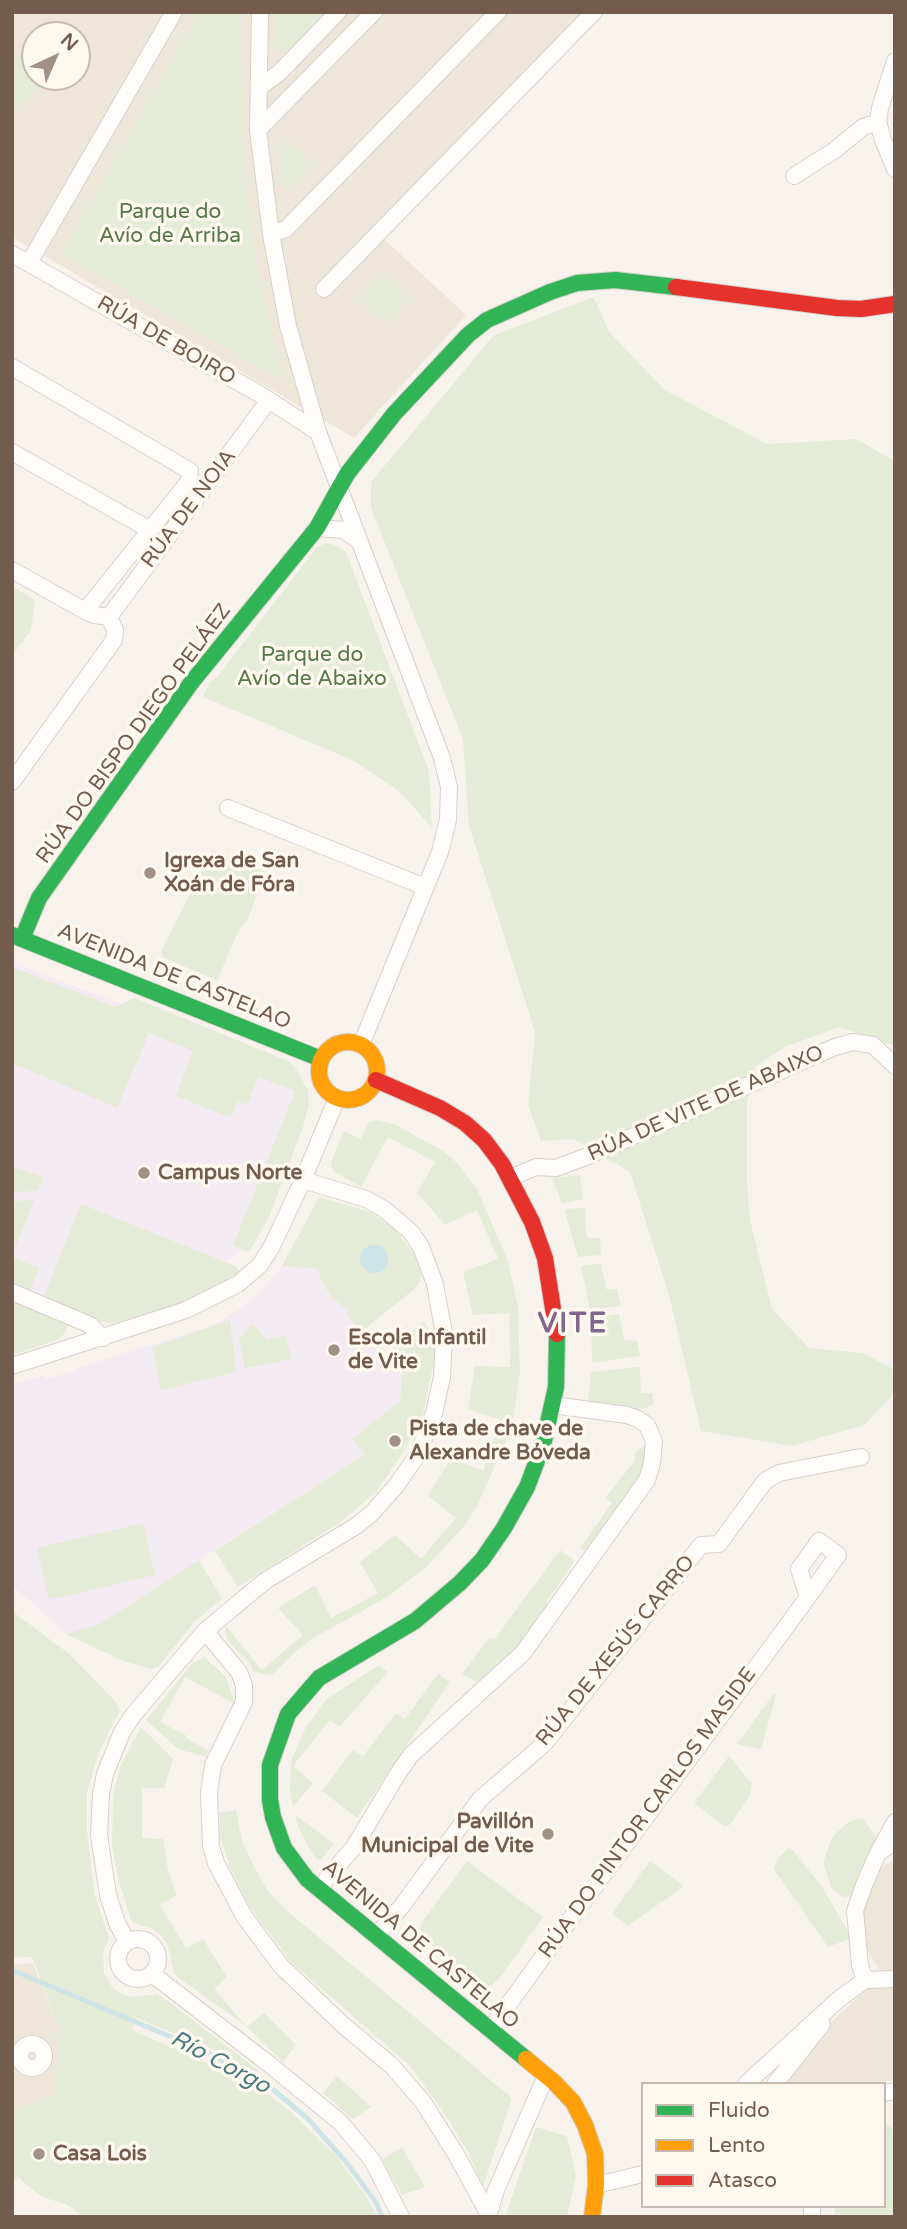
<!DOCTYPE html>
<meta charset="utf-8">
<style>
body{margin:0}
#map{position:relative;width:907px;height:2229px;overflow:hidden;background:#f7f3ec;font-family:"Varela Round",sans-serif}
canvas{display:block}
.frame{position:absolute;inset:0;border:14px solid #735c4e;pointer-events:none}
.legend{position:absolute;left:641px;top:2082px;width:245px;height:126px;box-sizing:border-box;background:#fef8ee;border:2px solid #c6baae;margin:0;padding:9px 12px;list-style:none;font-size:21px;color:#735c4e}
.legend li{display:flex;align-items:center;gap:14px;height:35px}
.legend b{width:35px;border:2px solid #c6baae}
.north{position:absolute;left:21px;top:21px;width:70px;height:70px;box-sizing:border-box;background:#fef8ee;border:2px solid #c6baae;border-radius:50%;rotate:44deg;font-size:19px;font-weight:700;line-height:28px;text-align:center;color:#735c4e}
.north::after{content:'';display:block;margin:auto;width:24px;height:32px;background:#a19185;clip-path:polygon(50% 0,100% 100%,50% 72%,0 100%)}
</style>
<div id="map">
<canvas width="907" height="2229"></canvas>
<div class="frame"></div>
<ul class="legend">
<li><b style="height:9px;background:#30b455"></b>Fluido</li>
<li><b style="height:9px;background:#ff9f0a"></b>Lento</li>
<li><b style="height:9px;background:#e5322d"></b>Atasco</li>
</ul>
<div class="north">N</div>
</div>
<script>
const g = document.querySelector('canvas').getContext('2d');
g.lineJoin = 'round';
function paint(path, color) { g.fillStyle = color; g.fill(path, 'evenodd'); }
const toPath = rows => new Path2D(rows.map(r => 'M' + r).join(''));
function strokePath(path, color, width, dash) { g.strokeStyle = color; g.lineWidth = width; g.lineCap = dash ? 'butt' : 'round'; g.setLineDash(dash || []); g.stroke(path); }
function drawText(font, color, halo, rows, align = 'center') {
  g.font = font + ' "Varela Round",sans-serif'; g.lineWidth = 7; g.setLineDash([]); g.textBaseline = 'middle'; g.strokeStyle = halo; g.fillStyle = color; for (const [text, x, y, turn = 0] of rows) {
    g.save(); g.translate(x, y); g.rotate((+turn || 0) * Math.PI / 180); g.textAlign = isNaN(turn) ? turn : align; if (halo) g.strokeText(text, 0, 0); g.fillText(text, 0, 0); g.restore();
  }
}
paint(toPath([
 [12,12,594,12,380,235,466,315,354,438,12,237],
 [35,35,77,35,77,77,35,77],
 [895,1860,895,1972,880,1971,868,1951,862,1914,866,1894,881,1867],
 [33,1963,59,2028,54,2097,27,2186,18,2176,12,2183,12,1965],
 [895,1983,895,2080,865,2084,784,2084,828,2025,872,1984]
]), '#efe6da');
paint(toPath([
 [12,962,286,1067,303,1100,246,1246,189,1291,12,1331],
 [282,1266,318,1269,321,1281,332,1298,348,1310,347,1315,382,1355,395,1345,403,1354,400,1401,352,1439,365,1454,101,1623,66,1634,12,1585,12,1385,44,1375,46,1379,77,1370,77,1368,211,1326,240,1309,264,1288]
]), '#f4ebf2');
paint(toPath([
 [199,12,241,12,245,177,255,257,282,375,281,380,61,254],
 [276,12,327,13,290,50,279,52,274,47],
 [31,45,35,49,35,77,51,77,12,113,12,61],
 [281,134,313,166,289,192,280,184],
 [383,273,407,298,385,323,359,298],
 [594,297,609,332,665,390,767,444,856,439,895,461,895,1046,839,1027,785,1047,756,1066,747,1101,747,1183,750,1220,772,1309,809,1348,863,1353,895,1370,895,1388,891,1397,864,1425,792,1446,701,1431,669,1295,630,1172,573,1139,541,1141,528,1105,535,1032,469,826,463,739,371,508,371,482,494,335],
 [325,543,332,544,346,552,415,734,429,771,432,828,399,791,354,761,203,697,209,683,218,676,316,548],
 [12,586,35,600,31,630,12,656],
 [212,850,266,872,248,918,237,934,217,981,163,957,161,951],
 [12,967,115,1007,135,998,288,1061,295,1067,308,1090,309,1105,303,1127,269,1217,249,1252,233,1245,295,1091,258,1077,247,1105,238,1101,231,1118,176,1096,193,1051,149,1033,117,1108,12,1063],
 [378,1120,394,1124,443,1151,457,1163,477,1189,508,1261,518,1307,520,1373,512,1428,477,1506,465,1525,426,1567,389,1596,315,1637,293,1654,273,1674,265,1675,253,1671,250,1664,228,1641,225,1635,226,1626,262,1670,303,1635,278,1608,315,1585,331,1618,378,1593,360,1562,395,1535,421,1559,456,1518,428,1496,451,1458,483,1471,501,1420,468,1409,475,1366,510,1367,509,1313,473,1315,463,1272,498,1259,477,1210,445,1225,417,1193,435,1162,388,1137,361,1187,335,1172,331,1167,331,1162,343,1133,346,1132,361,1139,369,1122],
 [12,1166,43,1177,38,1191,12,1192],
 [580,1175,583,1199,562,1203,552,1178],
 [319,1197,370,1212,384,1221,399,1234,414,1255,421,1272,420,1282,413,1290,361,1332,347,1315,348,1310,332,1298,321,1281,318,1269,282,1266],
 [34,1200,12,1256,12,1201],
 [81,1204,235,1266,239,1271,214,1289,187,1303,114,1323,98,1321,44,1296],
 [582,1208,585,1209,586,1235,588,1238,600,1238,601,1255,578,1257,565,1212,565,1209],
 [12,1257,39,1268,29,1293,12,1286],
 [601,1263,606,1289,617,1289,621,1306,590,1310,581,1266],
 [12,1298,65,1322,67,1328,65,1333,57,1340,12,1355],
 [619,1314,624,1340,637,1341,640,1356,592,1363,591,1317],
 [230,1320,236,1372,161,1390,152,1347],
 [424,1322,429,1329,436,1349,424,1411,403,1453,376,1492,342,1521,238,1587,215,1551,365,1454,352,1439,400,1401,403,1355,395,1345],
 [253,1324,267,1340,285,1335,292,1359,245,1368,239,1338],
 [637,1367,640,1367,641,1393,652,1393,654,1404,636,1412,588,1404,591,1372],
 [646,1444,648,1447,640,1478,589,1554,580,1548,612,1503,605,1498,634,1462,635,1453],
 [143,1523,155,1575,49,1600,37,1548],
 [560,1550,575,1561,546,1602,550,1605,526,1640,479,1683,462,1674,489,1638,494,1640],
 [199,1560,222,1599,195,1621,159,1666,151,1669,123,1661,66,1634,101,1623],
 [12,1611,68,1653,115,1701,120,1710,99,1752,87,1792,87,1830,94,1893,109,1939,103,1951,104,1973,112,1987,123,1995,135,1997,157,1994,165,1999,259,2071,256,2075,213,2049,136,2018,132,2030,253,2083,290,2111,337,2157,366,2196,378,2217,84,2217,67,2205,40,2196,18,2176,12,2183,12,2109,54,2097,59,2028,32,1957,12,1958],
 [204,1657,226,1677,235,1704,185,1677,160,1722,187,1736,186,1738,209,1751,206,1757,178,1749,146,1720,192,1664],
 [379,1665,388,1672,339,1727,330,1720,293,1766,313,1783,293,1807,290,1790,291,1761,306,1727,328,1698],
 [438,1674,450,1682,357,1818,322,1791,353,1750,363,1756,396,1713,405,1719],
 [774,1693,776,1695,761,1749,737,1744],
 [141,1727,173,1759,164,1788,142,1788,142,1838,163,1839,168,1871,177,1895,160,1905,186,1948,203,1939,227,1977,214,1989,247,2027,264,2013,296,2045,283,2062,247,2027,179,1978,174,1973,168,1946,161,1935,151,1928,136,1924,131,1920,119,1881,112,1847,113,1796,120,1767],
 [729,1756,752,1784,750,1795,730,1825,724,1826,694,1803],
 [236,1810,242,1841,253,1864,267,1890,286,1910,512,2098,483,2187,468,2152,442,2110,410,2066,291,1962,250,1907,230,1868,220,1836,219,1813],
 [295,1815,334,1844,321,1860,316,1859,307,1844,299,1829],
 [858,1818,864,1819,879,1842,855,1892,845,1898,832,1889,823,1863,832,1837,847,1823],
 [788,1848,793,1850,822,1887,852,1938,828,1947,774,1869,777,1859],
 [467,1861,543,1917,503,1974,493,1984,482,1990,428,1941,420,1929,421,1924],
 [650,1861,684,1886,628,1926,612,1913],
 [337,2076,371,2107,353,2119,323,2093],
 [884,2122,895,2131,895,2217,835,2217,835,2206,884,2206],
 [536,2127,567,2136,576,2176,567,2217,505,2217],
 [402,2147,425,2187,402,2195,382,2160]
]), '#e4ecd8');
paint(toPath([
 '360 1259a14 14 0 1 1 28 0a14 14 0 1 1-28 0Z'
]), '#cfe4e6');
strokePath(toPath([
 [12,1970,207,2052,270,2087,307,2118,346,2162,376,2202,382,2217]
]), '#cfe4e6', 5);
const street = toPath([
 [260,12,258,130,271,234,288,326,318,432,442,758,449,787,448,820,440,852,361,1045],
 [895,61,880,108,878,122,883,140,895,169],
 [259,88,280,72,338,12],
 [258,130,374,12],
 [794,176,835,150,863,127,878,122],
 [271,234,286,229,498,12],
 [12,254,261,395,318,432],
 [29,263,174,12],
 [324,289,594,12],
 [12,367,190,471,189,481,85,611],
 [12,452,150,530],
 [317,528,344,530,359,541],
 [12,570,85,611,94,615,109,617],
 [109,617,269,400],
 [12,782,114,640,115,630,109,617],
 [228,808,425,887],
 [510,1178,536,1167,556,1168,588,1156,835,1047,853,1042,873,1045,895,1066],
 [12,1292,90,1325,103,1338],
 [12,1366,186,1310,238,1284,260,1265,272,1246,303,1180,337,1098],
 [205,1631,239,1672,244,1685,244,1702,213,1765,209,1793,211,1846,216,1863,244,1916,281,1966,343,2025,392,2066,423,2102,457,2156,488,2213],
 [879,1851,895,1822],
 [318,1889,354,1847,397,1775,411,1755,523,1653,647,1480,652,1463,654,1441,647,1425,638,1419,627,1415,553,1405],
 [376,1936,402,1906,480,1799,544,1744,701,1545,719,1544,765,1481,779,1473,861,1457],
 '118 1959a20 20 0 1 1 40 0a20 20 0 1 1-40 0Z',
 [127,1942,117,1923,108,1895,99,1835,101,1794,105,1774,122,1732,134,1714,205,1631,265,1581,356,1526,372,1513,396,1486,418,1454,434,1413,442,1377,444,1334,435,1284,421,1247,411,1232,384,1209,366,1199,303,1180],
 [152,1974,269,2064,340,2122,372,2160,401,2217],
 [865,1980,860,1965,855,1911,864,1885,878,1853,895,1842],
 [490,2030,558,1936,728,1706,808,1597,838,1555,819,1541,799,1569,808,1597],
 '20 2056a12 12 0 1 1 24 0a12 12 0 1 1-24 0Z',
 [746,2084,839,1999,865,1980,895,1979],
 [775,2084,822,2024],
 [884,2093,895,2091],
 [596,2185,643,2174],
 [488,2217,496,2190,546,2076],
 [812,2217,812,2206]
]);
const fast = toPath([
 [12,935,321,1059],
 [22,939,39,898,191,683,317,528,347,474,394,414,468,335,487,320,550,292,577,283,615,280,676,287],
 [526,2059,307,1879,284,1848,273,1817,270,1800,270,1765,288,1714,319,1678,415,1621,460,1583,482,1560,504,1528,527,1487,543,1445,556,1387,557,1334]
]);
const slow = toPath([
 '319 1071a29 29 0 1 1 58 0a29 29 0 1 1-58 0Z',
 [526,2059,555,2083,573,2102,585,2125,595,2154,596,2185,592,2217]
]);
const jam = toPath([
 [676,287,837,308,861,309,895,304],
 [376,1080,440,1108,465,1123,484,1140,502,1164,532,1222,545,1258,557,1334]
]);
strokePath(street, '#d6d0ca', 18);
strokePath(fast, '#d6cfc8', 18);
strokePath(slow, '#d6cfc8', 18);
strokePath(jam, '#d6cfc8', 18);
strokePath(street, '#fefdfc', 16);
strokePath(fast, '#30b455', 16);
strokePath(slow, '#ff9f0a', 16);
strokePath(jam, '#e5322d', 16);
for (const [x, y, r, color] of [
 [150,873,7,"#a19185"],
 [144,1173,7,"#a19185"],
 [334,1350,7,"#a19185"],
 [395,1441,7,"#a19185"],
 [548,1834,7,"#a19185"],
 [39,2154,7,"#a19185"]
]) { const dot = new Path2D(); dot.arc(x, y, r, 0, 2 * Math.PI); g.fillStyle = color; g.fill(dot); strokePath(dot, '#fef8ee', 2.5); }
drawText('21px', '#547847', '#fef8ee', [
 ["Parque do",170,212],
 ["Avío de Arriba",170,236],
 ["Parque do",312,655],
 ["Avío de Abaixo",312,679]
]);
drawText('21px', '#735c4e', '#fef8ee', [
 ["RÚA DE BOIRO",166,341,30],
 ["RÚA DE NOIA",189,509,-53],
 ["RÚA DO BISPO DIEGO PELÁEZ",134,734,-54],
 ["AVENIDA DE CASTELAO",174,977,22],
 ["RÚA DE VITE DE ABAIXO",706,1104,-24],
 ["RÚA DE XESÚS CARRO",616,1651,-51],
 ["RÚA DO PINTOR CARLOS MASIDE",648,1813,-54],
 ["AVENIDA DE CASTELAO",420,1945,40]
]);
drawText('bold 21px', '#735c4e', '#fef8ee', [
 ["Igrexa de San",164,861],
 ["Xoán de Fóra",164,885],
 ["Campus Norte",158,1173],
 ["Escola Infantil",348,1338],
 ["de Vite",348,1362],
 ["Pista de chave de",409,1429],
 ["Alexandre Bóveda",409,1453],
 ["Pavillón",534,1822,"right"],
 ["Municipal de Vite",534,1846,"right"],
 ["Casa Lois",53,2154]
], 'left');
drawText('italic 23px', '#497a84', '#fef8ee', [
 ["Río Corgo",220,2063,28]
]);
g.letterSpacing = '2px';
drawText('bold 28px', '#81668e', '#fef8ee', [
 ["VITE",573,1325]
]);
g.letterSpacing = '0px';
</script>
